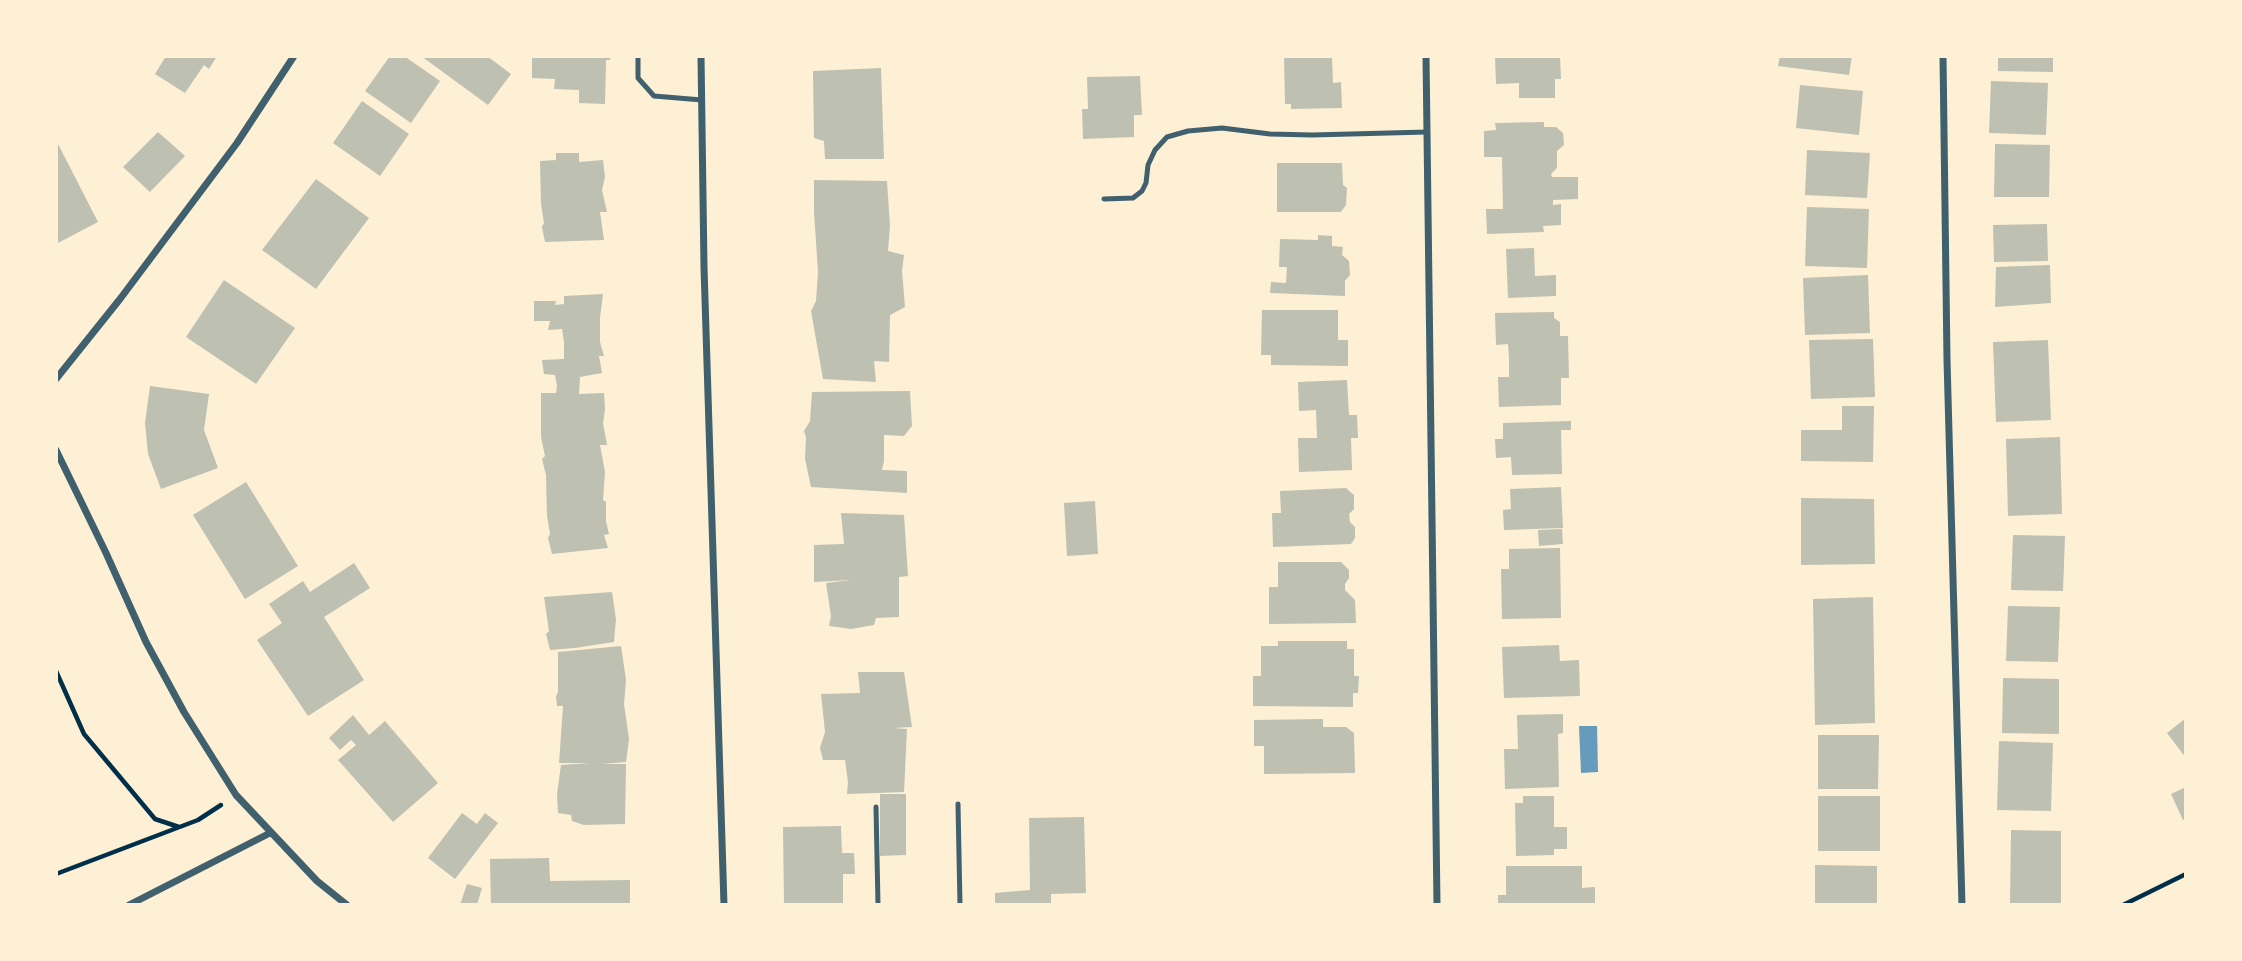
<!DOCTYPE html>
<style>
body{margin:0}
#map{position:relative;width:2242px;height:961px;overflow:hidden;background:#fdf0d5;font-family:"Roboto Condensed",sans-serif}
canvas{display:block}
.frame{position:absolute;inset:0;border:58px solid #fdf0d5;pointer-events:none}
</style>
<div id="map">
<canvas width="2242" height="961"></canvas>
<div class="frame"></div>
</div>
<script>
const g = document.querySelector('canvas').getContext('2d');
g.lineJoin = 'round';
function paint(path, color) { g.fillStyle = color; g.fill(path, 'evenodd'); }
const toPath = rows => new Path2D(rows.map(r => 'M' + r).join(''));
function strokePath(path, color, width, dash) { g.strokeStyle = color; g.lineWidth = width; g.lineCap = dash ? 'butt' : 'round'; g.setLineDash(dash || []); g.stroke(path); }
paint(toPath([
 [1579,726,1597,726,1598,772,1581,773]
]), '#669bbc');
paint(toPath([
 [166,56,217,56,209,69,204,65,185,93,155,74],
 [390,56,404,56,440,81,411,123,365,91],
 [421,56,487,56,511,74,488,105],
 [532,56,611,56,610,60,606,60,605,104,579,103,579,90,554,89,555,79,532,78],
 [1284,56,1332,56,1333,83,1341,82,1342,108,1291,109,1291,104,1285,104],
 [1495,56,1560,56,1561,79,1555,79,1555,98,1519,98,1519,83,1496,84],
 [1780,56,1852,56,1849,75,1778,66],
 [1998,56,2053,56,2053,72,1998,71],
 [881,68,884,159,825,159,824,141,814,138,813,71],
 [1140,76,1142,115,1134,115,1134,137,1083,139,1082,109,1088,109,1087,77],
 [1991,81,2048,83,2046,135,1989,133],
 [1800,85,1863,91,1859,135,1796,128],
 [362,101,409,134,380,176,333,143],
 [1544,122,1544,127,1556,127,1563,133,1564,145,1557,151,1557,168,1551,174,1552,177,1578,177,1578,199,1553,200,1553,205,1561,204,1561,225,1543,226,1544,232,1487,234,1486,209,1503,209,1502,157,1484,157,1484,131,1496,130,1495,123],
 [158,132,185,156,150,192,123,167],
 [56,140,98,222,56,244],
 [1995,144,2050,145,2049,197,1994,197],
 [1807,150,1870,153,1867,198,1805,195],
 [556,153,579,153,579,162,603,160,605,177,602,190,607,212,600,212,604,240,545,242,542,227,544,223,541,204,540,161,556,160],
 [1277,163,1342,163,1343,185,1347,188,1346,205,1341,212,1277,212],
 [316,179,369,218,316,289,262,250],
 [814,180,887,181,890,226,888,251,904,255,902,271,905,307,890,315,889,362,874,361,876,382,823,379,811,311,816,301,818,272,814,212],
 [1807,207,1869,209,1867,268,1805,266],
 [2047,224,2048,261,1994,262,1993,225],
 [1318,235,1332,236,1332,246,1343,247,1342,255,1349,261,1350,275,1345,281,1345,296,1270,293,1271,282,1286,283,1287,267,1279,267,1280,239,1318,240],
 [1534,248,1535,276,1556,275,1556,296,1508,298,1506,249],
 [2050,265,2051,303,1995,307,1996,267],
 [1868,275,1870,333,1805,335,1803,278],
 [224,280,295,328,256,384,186,337],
 [603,294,600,318,600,342,604,356,599,356,602,373,580,377,579,394,604,393,605,410,603,423,607,445,600,445,605,472,603,500,606,502,606,521,609,534,604,535,608,548,552,554,548,538,550,534,547,516,546,475,542,459,545,456,541,437,541,393,556,393,557,386,555,375,544,374,542,360,564,359,564,342,562,329,548,330,550,321,534,321,534,301,556,301,555,305,564,304,564,296],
 [1262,310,1338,310,1338,340,1348,340,1348,366,1271,365,1271,355,1261,355],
 [1554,312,1554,318,1560,322,1560,336,1568,336,1569,378,1561,378,1561,405,1499,407,1498,377,1509,377,1509,358,1508,344,1496,345,1495,313],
 [1873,339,1875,397,1811,399,1809,340],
 [2048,340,2051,420,1996,422,1993,342],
 [1347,380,1349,415,1357,415,1358,438,1351,438,1352,470,1299,472,1298,438,1317,438,1316,410,1299,411,1298,382],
 [150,386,209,394,204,430,218,468,161,489,148,454,145,423],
 [910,391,912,426,904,436,884,435,884,461,882,470,907,471,907,493,811,487,805,459,806,437,804,431,810,421,812,392],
 [1842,406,1874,406,1873,462,1801,461,1801,430,1842,430],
 [1571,421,1571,430,1561,430,1562,474,1512,475,1511,457,1496,458,1495,439,1503,439,1503,423],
 [2060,437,2062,514,2008,516,2006,439],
 [246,482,298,566,245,599,193,515],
 [1561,487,1563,528,1504,530,1503,510,1511,509,1510,489],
 [1346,488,1354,495,1354,509,1349,514,1350,522,1355,527,1355,538,1351,544,1273,547,1272,513,1281,513,1280,491],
 [1801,498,1874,499,1875,564,1801,565],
 [1095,501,1098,554,1067,556,1064,503],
 [841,513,904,515,908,576,899,577,899,617,876,618,874,625,851,629,829,626,831,616,826,583,851,580,814,582,814,545,844,544],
 [1562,529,1563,544,1539,546,1538,530],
 [2013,535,2065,536,2063,591,2011,590],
 [1560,548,1561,618,1502,619,1501,569,1509,569,1509,549],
 [1278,562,1341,562,1349,570,1349,578,1345,584,1345,590,1355,600,1356,623,1269,624,1269,587,1278,587],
 [354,563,370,588,324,617,364,680,308,716,257,640,282,623,269,604,303,581,310,592],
 [612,592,616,619,614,642,575,648,550,650,546,634,549,631,544,597],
 [1873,597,1875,723,1815,725,1813,599],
 [2008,606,2060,607,2058,662,2006,661],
 [1278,641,1347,641,1347,649,1354,649,1354,676,1359,676,1358,693,1353,693,1353,707,1253,706,1253,676,1261,676,1261,646,1278,646],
 [1559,645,1560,661,1579,660,1580,696,1504,698,1502,647],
 [621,646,626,680,624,704,629,739,626,762,601,764,626,764,625,824,584,825,572,821,571,815,558,813,557,794,561,765,590,763,559,763,563,706,557,706,556,696,558,692,558,652],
 [858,672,904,672,912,727,893,728,907,729,904,792,847,794,848,782,845,760,823,760,820,748,825,732,821,694,860,693],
 [2003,678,2059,679,2059,734,2002,733],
 [1563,714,1563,733,1558,734,1559,787,1505,789,1504,749,1518,749,1517,715],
 [353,715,369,735,385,721,438,783,393,822,338,760,356,745,351,740,340,750,329,738],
 [2186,718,2186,758,2167,733],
 [1323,719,1323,727,1346,727,1354,733,1355,773,1264,774,1264,746,1254,746,1254,720],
 [1818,735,1879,735,1878,789,1818,789],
 [1999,741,2053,743,2051,811,1997,810],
 [2186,787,2186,819,2183,820,2171,794],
 [880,794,906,794,906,855,880,856],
 [1523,796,1554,796,1554,827,1567,827,1567,849,1554,849,1554,855,1516,856,1515,803,1523,803],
 [1818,796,1880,796,1880,851,1818,851],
 [462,813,477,824,485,813,498,823,455,879,428,858],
 [1084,817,1086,893,1051,894,1051,905,995,905,995,893,1030,890,1029,818],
 [841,826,842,853,854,853,855,874,843,874,843,905,784,905,783,827],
 [2011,830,2061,831,2061,905,2010,905],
 [549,858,550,881,630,880,630,905,491,905,490,859],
 [1815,865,1877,866,1877,905,1815,905],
 [1506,866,1582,866,1582,888,1595,887,1595,905,1498,905,1498,895,1506,895],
 [467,884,482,888,477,905,460,905]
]), '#bec0b2');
strokePath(toPath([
 [56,671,84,734,155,819,179,827],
 [56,874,198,820,221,805],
 [2123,905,2186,874]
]), '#003049', 4.5);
strokePath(toPath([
 [638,56,638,78,654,96,702,100],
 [1104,199,1133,198,1142,191,1146,183,1148,165,1155,150,1167,137,1188,131,1222,128,1270,134,1312,135,1427,132],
 [958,804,960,905],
 [876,807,878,905]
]), '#3f606c', 5);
strokePath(toPath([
 [701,56,704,267,724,905],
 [1426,56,1437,905],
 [1943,56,1947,360,1962,905],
 [56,379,120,299,237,143,294,56],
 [56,450,106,553,146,642,184,712,236,795,317,881,347,905],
 [129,905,270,833]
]), '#3f606c', 7);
</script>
